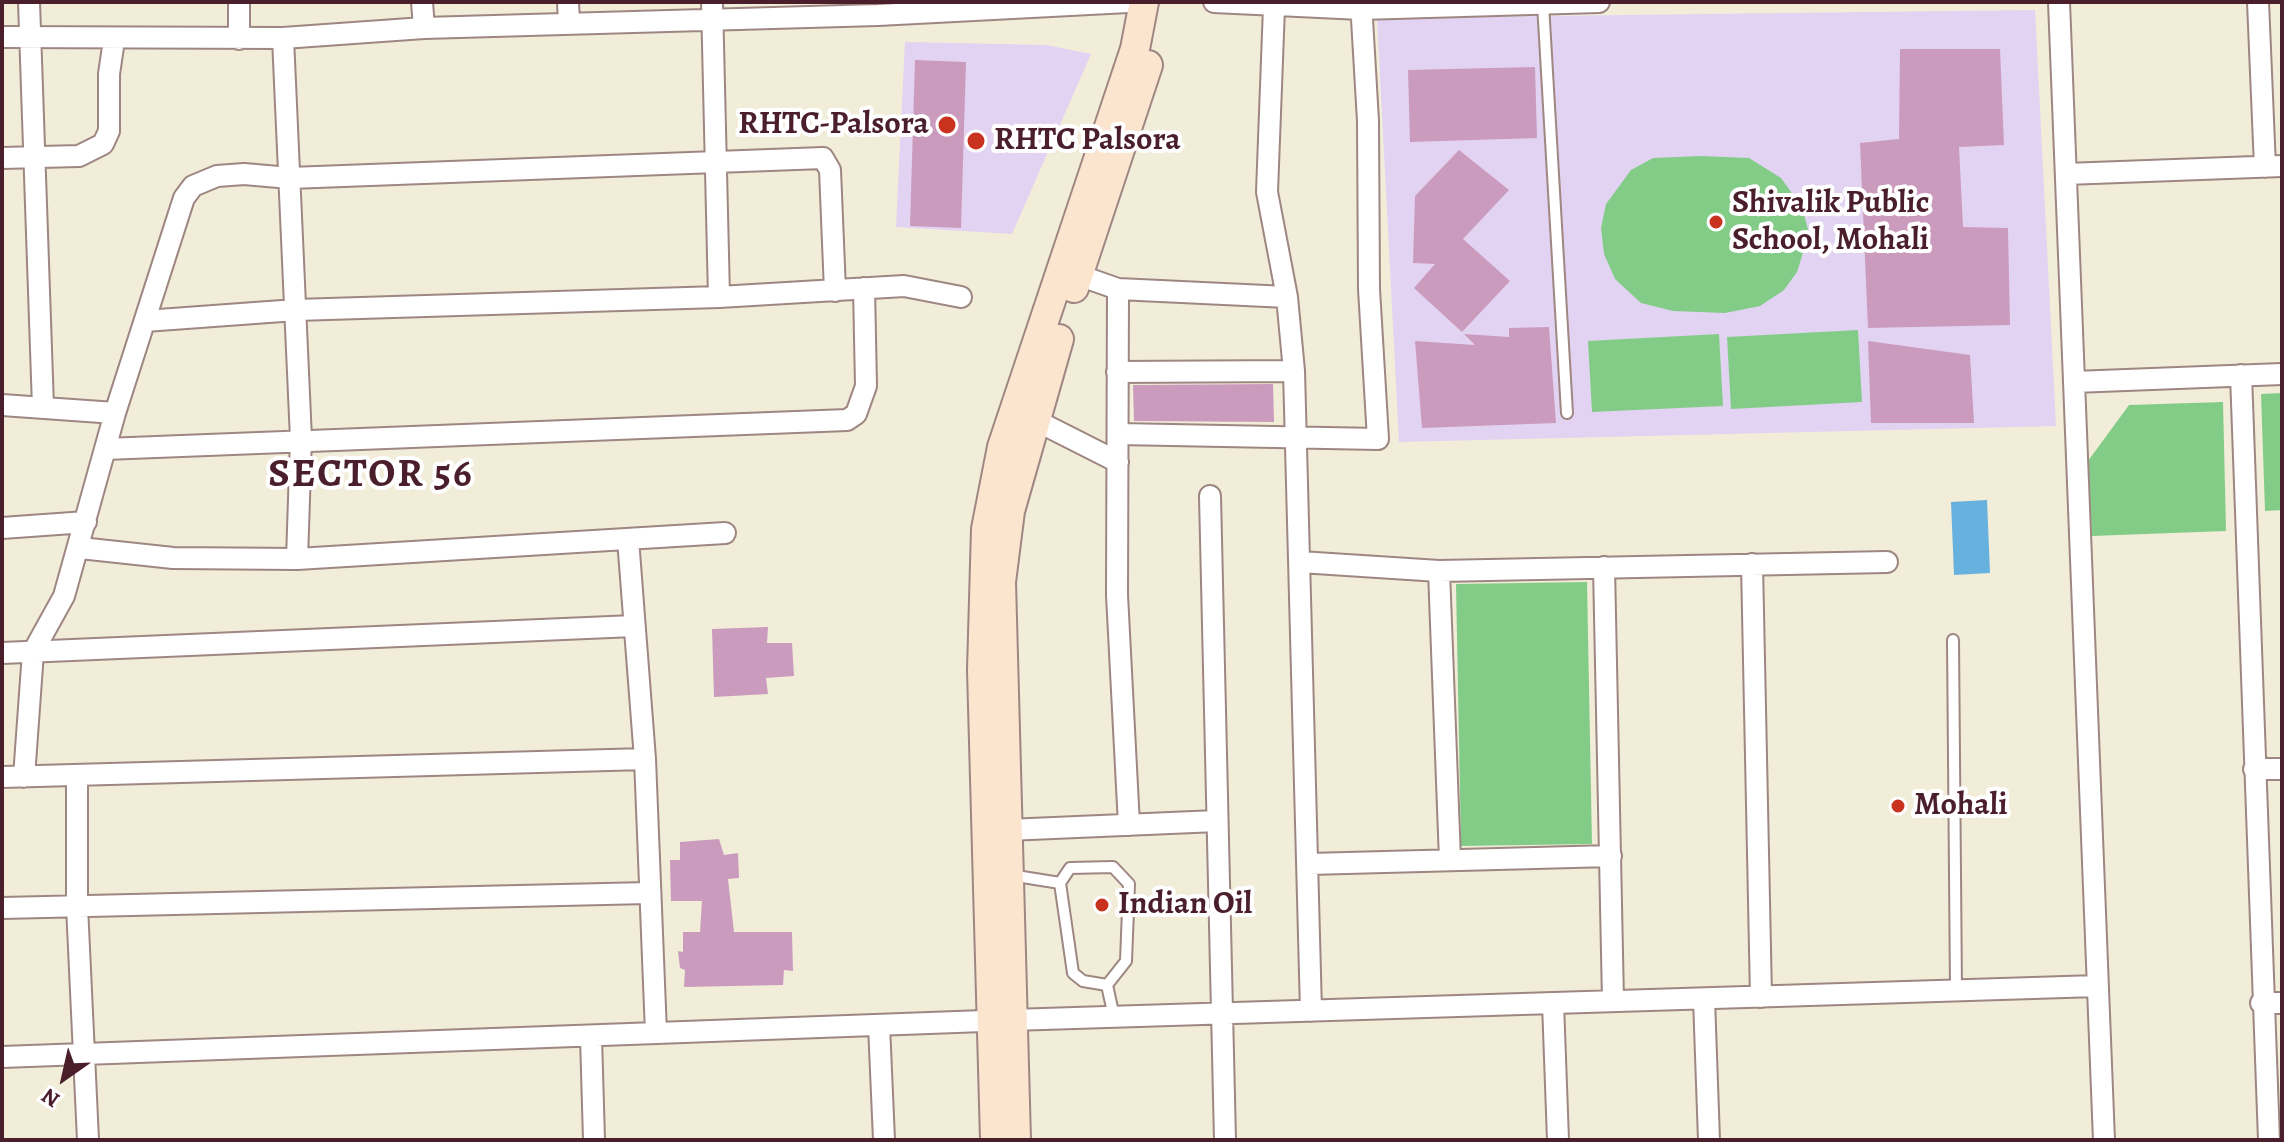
<!DOCTYPE html>
<style>
body{margin:0}
#map{position:relative;width:2284px;height:1142px;overflow:hidden;background:#f1edd9;font-family:Alegreya,serif}
canvas{display:block}
.frame{position:absolute;inset:0;border:4px solid #4a1f2b;pointer-events:none}
.north{position:absolute;left:24px;top:1038px;width:80px;height:80px;-webkit-text-stroke:6px #fff;paint-order:stroke;rotate:214deg;font-size:22px;font-weight:700;line-height:32px;text-align:center;color:#4a1f2b}
.north::after{content:'';display:block;margin:auto;width:28px;height:36px;background:#4a1f2b;clip-path:polygon(50% 0,100% 100%,50% 72%,0 100%)}
</style>
<div id="map">
<canvas width="2284" height="1142"></canvas>
<div class="frame"></div>
<div class="north">N</div>
</div>
<script>
const g = document.querySelector('canvas').getContext('2d');
g.lineJoin = 'round';
function paint(path, color) { g.fillStyle = color; g.fill(path, 'evenodd'); }
const toPath = rows => new Path2D(rows.map(r => 'M' + r).join(''));
function strokePath(path, color, width, dash) { g.strokeStyle = color; g.lineWidth = width; g.lineCap = dash ? 'butt' : 'round'; g.setLineDash(dash || []); g.stroke(path); }
function drawText(font, color, halo, rows, align = 'center') {
  g.font = font + ' Alegreya,serif'; g.lineWidth = 8; g.setLineDash([]); g.textBaseline = 'middle'; g.strokeStyle = halo; g.fillStyle = color; for (const [text, x, y, turn = 0] of rows) {
    g.save(); g.translate(x, y); g.rotate((+turn || 0) * Math.PI / 180); g.textAlign = isNaN(turn) ? turn : align; if (halo) g.strokeText(text, 0, 0); g.fillText(text, 0, 0); g.restore();
  }
}
paint(toPath([
 [2035,10,2056,426,1399,442,1377,18],
 [905,42,1046,45,1091,54,1012,234,896,227]
]), '#e3d3f2');
paint(toPath([
 [1702,156,1749,158,1781,178,1802,207,1809,233,1797,272,1784,290,1760,306,1725,313,1673,311,1641,303,1615,279,1604,254,1601,228,1606,204,1631,170,1653,158],
 [1858,330,1862,402,1731,409,1727,337],
 [1719,334,1723,406,1592,412,1588,341],
 [2282,393,2282,510,2265,511,2261,394],
 [2223,402,2226,531,2092,536,2088,461,2129,405],
 [1587,582,1592,844,1461,846,1456,584]
]), '#83cc88');
paint(toPath([
 [1987,500,1990,573,1954,575,1951,502]
]), '#67b1df');
paint(toPath([
 [1900,49,2000,49,2004,145,1959,147,1963,227,2008,228,2010,325,1868,328,1860,143,1899,139],
 [915,60,966,62,961,228,910,226],
 [1535,67,1537,138,1410,142,1408,70],
 [1459,150,1509,190,1463,239,1510,281,1462,332,1414,288,1435,264,1413,263,1415,196],
 [1549,327,1556,423,1422,428,1415,341,1475,345,1464,334,1509,337,1509,328],
 [1868,341,1970,355,1974,423,1871,423],
 [1273,384,1274,422,1134,421,1133,385],
 [768,627,767,643,792,643,794,676,766,678,768,694,714,697,712,629],
 [719,839,724,855,738,853,739,878,728,879,734,932,792,932,793,971,784,970,783,985,684,987,685,970,680,968,678,951,683,952,683,932,700,932,702,901,671,901,670,860,680,860,680,842]
]), '#cb9bbe');
const lane = toPath([
 [1543,4,1567,413],
 [1953,640,1956,991],
 [1010,875,1060,883,1070,868,1113,867,1129,884,1126,961,1107,985,1114,1017],
 [1060,883,1073,973,1083,981,1107,985]
]);
const street = toPath([
 [29,2,43,407],
 [422,2,424,28],
 [568,2,569,23],
 [712,2,719,297],
 [1214,2,1361,9,1599,2],
 [2059,2,2104,1140],
 [2258,2,2265,167],
 [1274,7,1267,192,1287,297,1294,371,1311,1011],
 [2,37,283,38,424,28,878,15,1128,2],
 [283,38,301,439,297,559],
 [239,39,239,2],
 [2,158,79,156,103,144,109,131,109,74,114,40],
 [2066,174,2282,166],
 [1078,275,1118,289,1287,297],
 [1118,289,1117,595,1129,825],
 [145,321,296,310,719,297,904,286,961,297],
 [1117,372,1294,371],
 [2241,375,2269,1140],
 [2074,382,2282,374],
 [2,405,115,413],
 [1035,420,1118,462],
 [1119,434,1378,439,1369,289,1368,121,1361,2],
 [105,449,847,420,856,414,866,386,864,288],
 [1210,496,1225,1140],
 [2,528,86,522],
 [628,539,645,759,656,1033],
 [80,548,173,558,297,559,725,533],
 [1300,562,1439,571,1887,562],
 [1752,564,1761,997],
 [1604,567,1613,1001],
 [1439,571,1450,860],
 [2,653,634,626],
 [2254,769,2282,769],
 [2,777,645,759],
 [24,777,33,652,64,596,115,413,184,198,193,186,217,176,244,174,290,178,823,158,830,170,835,291],
 [77,777,77,906,88,1140],
 [1007,830,1217,821],
 [1309,864,1611,856],
 [2,908,648,893],
 [1704,999,1709,1140],
 [1553,1003,1558,1140],
 [2261,1003,2282,1003],
 [879,1025,884,1140],
 [591,1037,594,1140],
 [2,1057,1011,1020,2097,986]
]);
const secondary = toPath([
 [1074,288,1148,65],
 [995,1140,982,670,986,529,1002,447,1135,49,1144,2],
 [1016,1140,1001,582,1010,511,1059,339]
]);
strokePath(lane, '#9e8682', 14);
strokePath(street, '#9e8682', 24);
strokePath(secondary, '#9e8682', 32);
strokePath(lane, '#fff', 10);
strokePath(street, '#fff', 20);
strokePath(secondary, '#fbe5cf', 28);
for (const [x, y, r, color] of [
 [947,125,10,"#c8321e"],
 [976,141,10,"#c8321e"],
 [1716,222,8,"#c8321e"],
 [1898,806,8,"#c8321e"],
 [1102,905,8,"#c8321e"]
]) { const dot = new Path2D(); dot.arc(x, y, r, 0, 2 * Math.PI); g.fillStyle = color; g.fill(dot); strokePath(dot, '#fff', 3); }
drawText('bold 32px', '#4a1f2b', '#fff', [
 ["RHTC-Palsora",929,125,"right"],
 ["RHTC Palsora",994,141],
 ["Shivalik Public",1732,204],
 ["School, Mohali",1732,241],
 ["Mohali",1914,806],
 ["Indian Oil",1118,905]
], 'left');
g.letterSpacing = '2px';
drawText('bold 40px', '#4a1f2b', '#fff', [
 ["SECTOR 56",371,476]
]);
g.letterSpacing = '0px';
</script>
